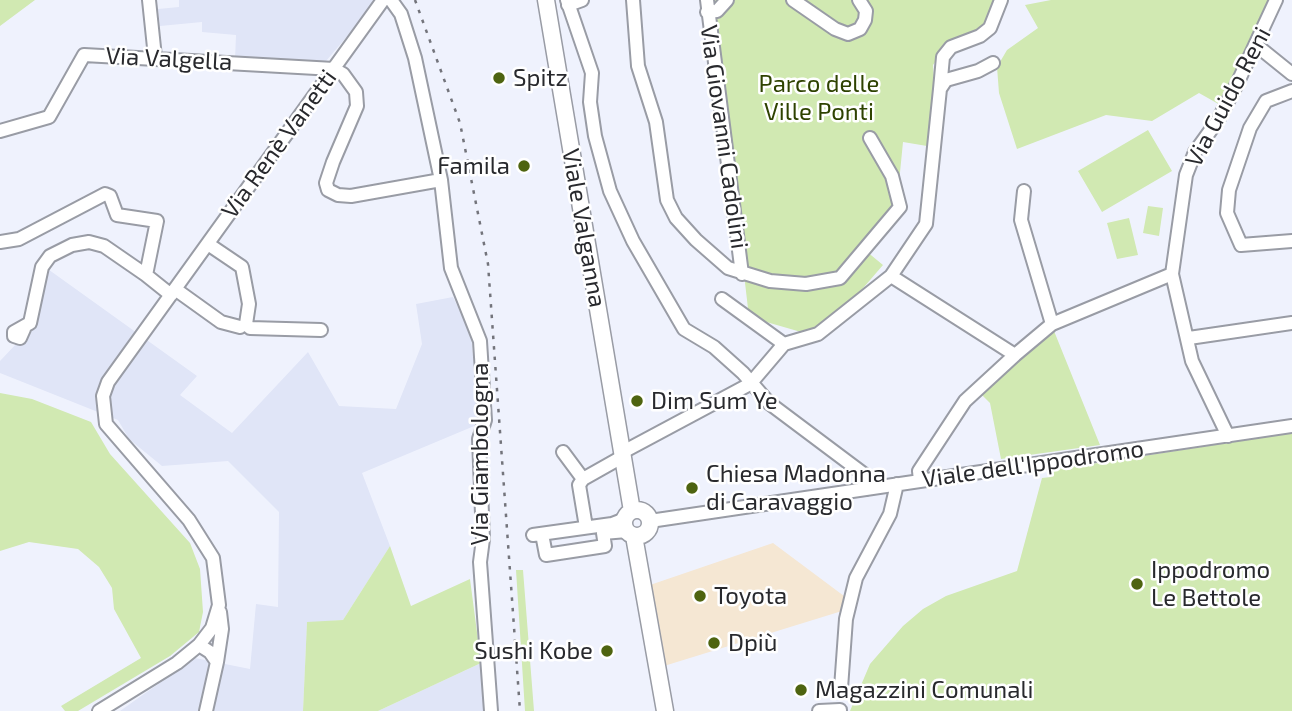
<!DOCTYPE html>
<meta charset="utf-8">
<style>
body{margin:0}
canvas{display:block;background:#eff2fd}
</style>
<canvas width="1292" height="711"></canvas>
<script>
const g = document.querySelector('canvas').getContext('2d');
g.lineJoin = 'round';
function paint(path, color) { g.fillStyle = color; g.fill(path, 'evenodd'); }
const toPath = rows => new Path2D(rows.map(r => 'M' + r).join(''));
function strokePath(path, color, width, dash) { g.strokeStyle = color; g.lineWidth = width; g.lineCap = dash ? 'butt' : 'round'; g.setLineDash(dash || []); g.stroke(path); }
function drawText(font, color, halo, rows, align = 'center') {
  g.font = font + ' "Exo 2",sans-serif'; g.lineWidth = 5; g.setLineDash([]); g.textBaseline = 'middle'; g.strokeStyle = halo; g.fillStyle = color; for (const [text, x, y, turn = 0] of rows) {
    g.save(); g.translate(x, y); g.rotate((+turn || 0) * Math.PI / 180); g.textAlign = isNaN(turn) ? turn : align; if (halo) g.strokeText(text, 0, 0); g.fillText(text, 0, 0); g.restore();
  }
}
paint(toPath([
 [773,543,844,596,842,611,664,666,650,585]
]), '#f5e7d3');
paint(toPath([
 [179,0,378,0,326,61,235,60,236,35,202,32,202,22,160,26,158,9,179,7],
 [45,267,197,376,180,395,232,433,308,352,339,406,396,409,422,344,416,304,453,297,471,334,479,424,362,473,390,546,343,620,307,623,303,711,120,711,195,658,250,669,256,604,278,607,279,512,228,461,162,466,129,439,118,420,0,373,0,361,35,324],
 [481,663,484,711,378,711]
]), '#e0e5f7');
paint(toPath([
 [0,0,35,0,0,26],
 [712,0,996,0,988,25,948,45,933,65,935,93,927,146,903,142,896,213,860,246,883,265,827,330,801,332,749,317],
 [1051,0,1271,0,1222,106,1199,93,1152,121,1106,115,1017,149,999,93,997,67,1007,50,1038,28,1025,5],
 [1148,130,1172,171,1102,212,1078,171],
 [1148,206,1163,208,1159,236,1143,233],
 [1129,218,1138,255,1117,259,1107,223],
 [1054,331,1100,445,1001,459,990,403,979,392],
 [0,393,32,399,91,422,110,454,190,543,200,569,203,612,199,632,170,656,78,711,65,711,61,706,141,658,114,609,112,588,99,567,78,549,29,542,0,551],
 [1292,433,1292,711,850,711,870,664,903,626,923,609,946,596,1017,571,1042,478,1051,477,1052,470],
 [390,546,411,606,470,579,481,663,378,711,303,711,307,622,343,620],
 [516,570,523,570,534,711,525,711]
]), '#d1e9b2');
const minor = toPath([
 [149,0,155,57],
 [391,0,401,14,415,58,441,180,451,268,480,341,485,420,479,439,483,539,480,562,491,711],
 [567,0,592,73,590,102,595,136,610,191,633,241,684,329,714,347,743,373,769,403,865,475,867,489],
 [633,0,638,66,656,122,667,200,676,218,696,240,728,268,770,281,806,284,840,278,900,207,892,176,870,138],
 [707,0,742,274],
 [793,0,835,29,848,34,860,29,865,20,866,11,859,0],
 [568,5,582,0],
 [707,12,717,11,727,0],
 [1256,45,1292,74],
 [940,89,943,57,951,47,980,36,990,28,1001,0],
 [1292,91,1266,101,1250,128,1229,190,1227,213,1241,245,1292,241],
 [0,131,49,117,84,55,334,69,343,74,356,92,357,106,333,162,326,183,328,190,338,195,351,196,441,180],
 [1024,191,1021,220,1052,324],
 [0,242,19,239,105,194,110,196,117,215,157,221,146,275,171,295],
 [208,244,242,267,249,304,246,324,250,328,321,330],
 [1172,274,1192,361,1228,436],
 [891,276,1015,355],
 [175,289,221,322,240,327],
 [722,299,784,344],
 [24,329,20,338,14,336,14,332,30,323,42,267,50,256,72,245,89,242,104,246,146,275],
 [1189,338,1292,323],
 [563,452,583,479],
 [621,453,750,384,784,344,818,334,891,276,926,224,940,89,946,80,978,71,993,63],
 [920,481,919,471,965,401,1015,355,1052,324,1172,274,1186,175,1195,152,1218,120,1237,84,1276,0],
 [650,521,1292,426],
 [586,527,579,485,583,479,622,457],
 [542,534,546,555,605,546,603,533,627,531],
 [533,535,612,524,625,519],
 [199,645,210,652,217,662,222,629,220,612],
 [841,688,846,619,856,578,890,514,897,484],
 [99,711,177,663,199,645,212,628,219,605,213,558,189,520,106,424,103,396,108,382,383,0],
 [206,711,217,662],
 [819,711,840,710]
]);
const major = toPath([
 [546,0,632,511],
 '624 523a13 13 0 1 1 26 0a13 13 0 1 1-26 0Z',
 [634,536,665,711]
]);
strokePath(minor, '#999ca5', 16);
strokePath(major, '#999ca5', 19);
strokePath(minor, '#fff', 12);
strokePath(major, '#fff', 16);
strokePath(toPath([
 [415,0,460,123,488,264,520,711]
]), '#73747b', 2.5, [3.5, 7]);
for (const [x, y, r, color] of [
 [499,78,7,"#4e6410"],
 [524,166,7,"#4e6410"],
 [637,401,7,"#4e6410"],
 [692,488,7,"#4e6410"],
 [1137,584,7,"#4e6410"],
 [700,596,7,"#4e6410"],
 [714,643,7,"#4e6410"],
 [607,651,7,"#4e6410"],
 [801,690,7,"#4e6410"]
]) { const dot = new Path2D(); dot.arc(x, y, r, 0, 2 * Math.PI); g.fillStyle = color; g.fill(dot); strokePath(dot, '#fff', 2.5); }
drawText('24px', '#28292d', '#fff', [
 ["Via Valgella",169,59,3],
 ["Via Guido Reni",1228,97,-62],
 ["Via Giovanni Cadolini",724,137,82],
 ["Via Renè Vanetti",279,144,-54],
 ["Viale Valganna",584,228,80],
 ["Via Giambologna",480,454,-90],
 ["Viale dell'Ippodromo",1033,464,-8]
]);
drawText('24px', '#28292d', '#fff', [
 ["Spitz",513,78],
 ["Famila",510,166,"right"],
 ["Dim Sum Ye",651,401],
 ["Chiesa Madonna",706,474],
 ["di Caravaggio",706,502],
 ["Ippodromo",1151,570],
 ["Le Bettole",1151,598],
 ["Toyota",714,596],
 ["Dpiù",728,643],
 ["Sushi Kobe",593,651,"right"],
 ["Magazzini Comunali",815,690]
], 'left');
drawText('24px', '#2e4201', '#fff', [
 ["Parco delle",819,84],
 ["Ville Ponti",819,112]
]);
</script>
